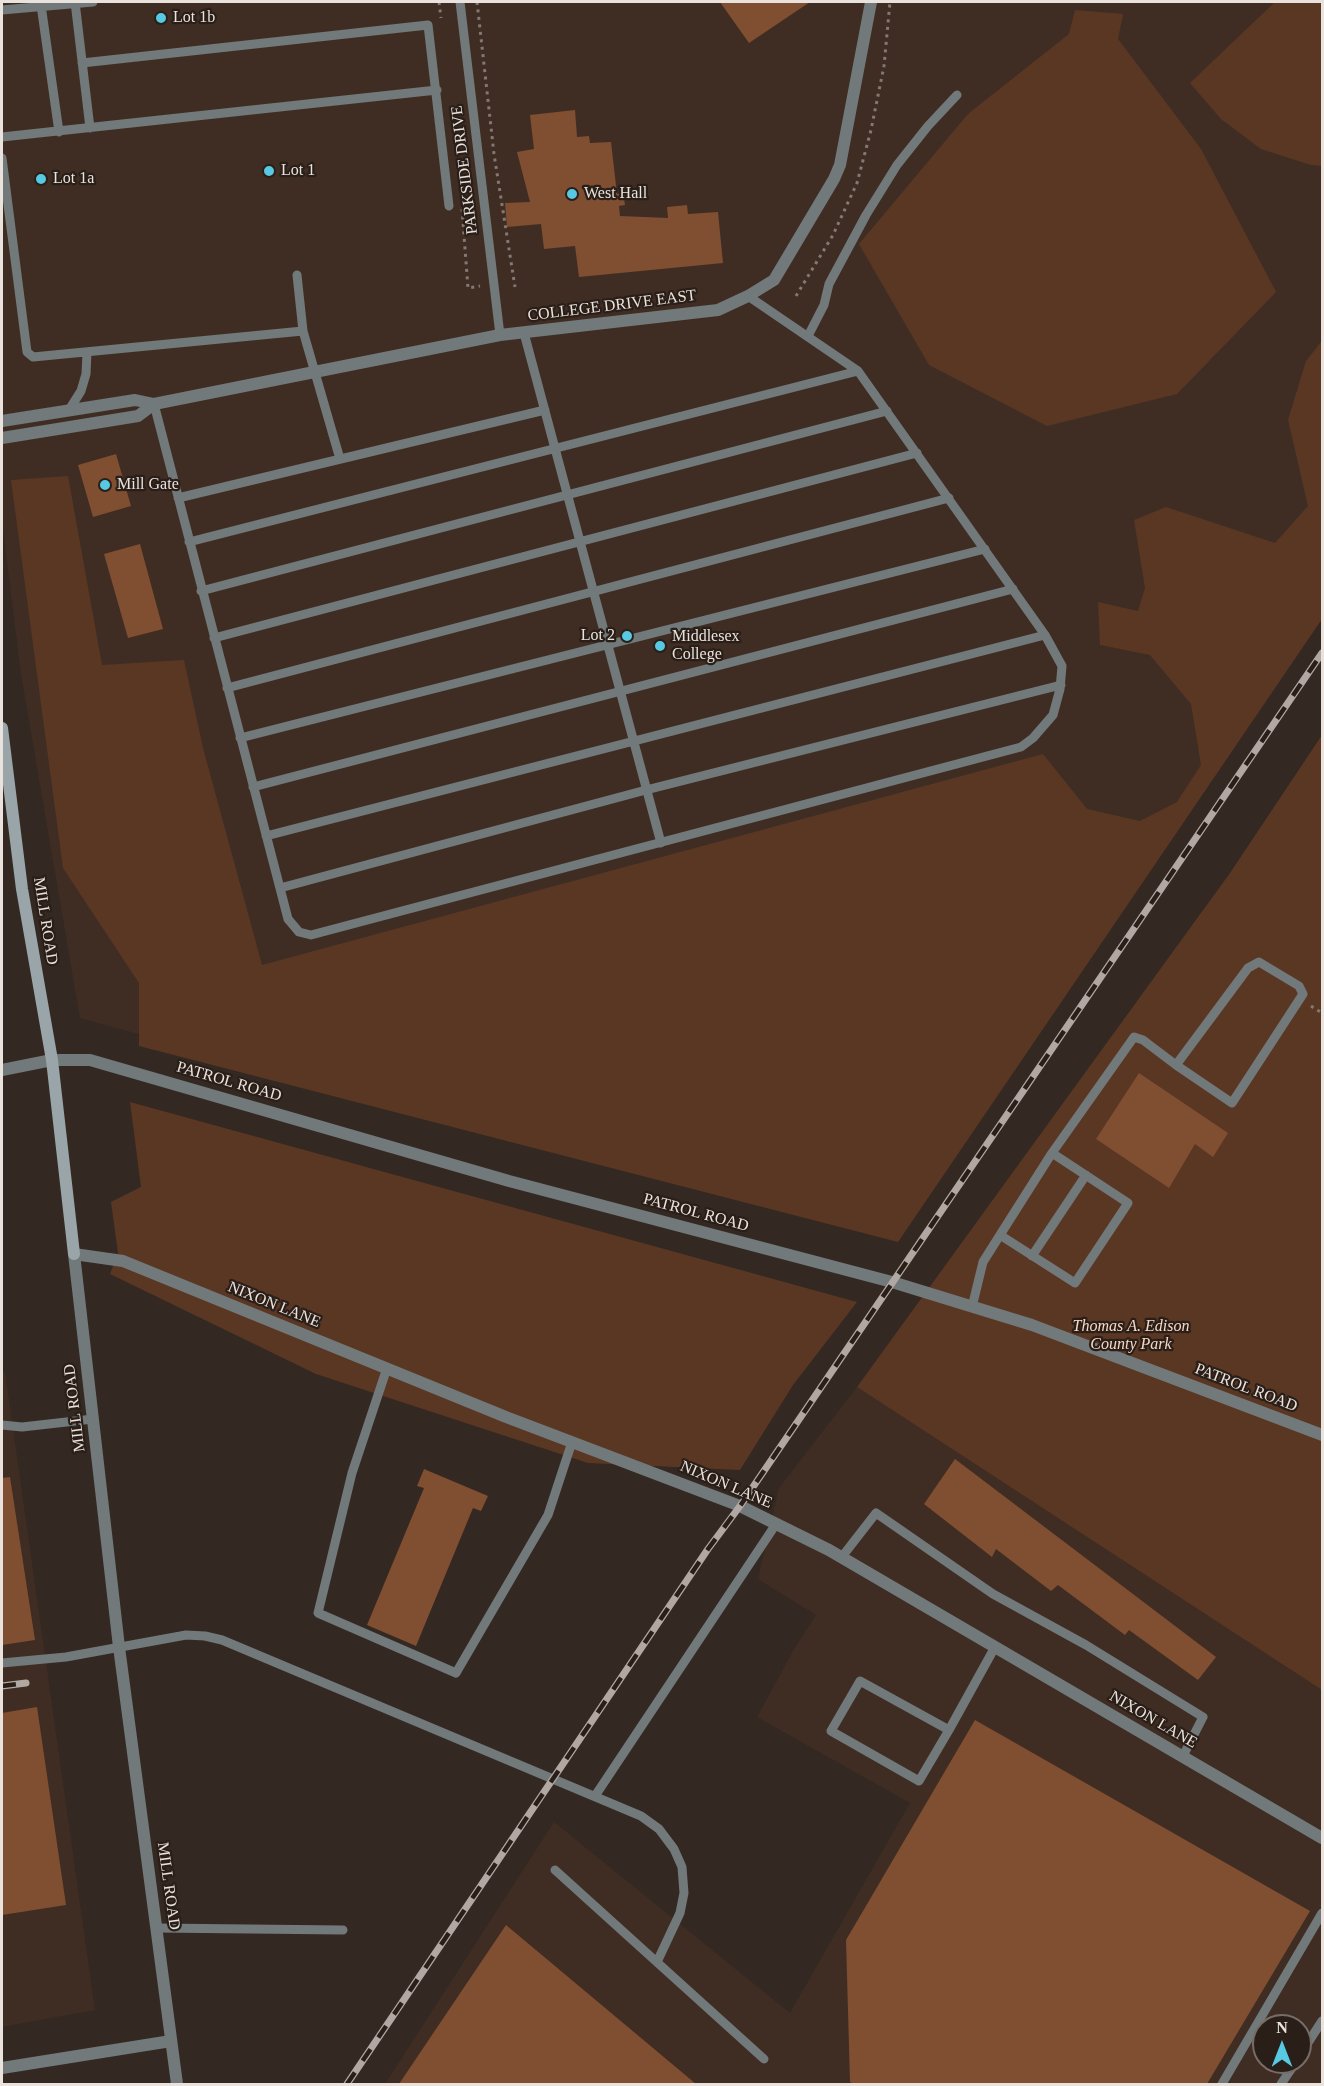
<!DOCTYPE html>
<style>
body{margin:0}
#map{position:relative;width:1324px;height:2086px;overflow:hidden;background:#342822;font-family:Georgia,serif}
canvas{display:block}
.frame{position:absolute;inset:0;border:3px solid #eae2dd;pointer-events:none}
.north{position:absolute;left:1252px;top:2014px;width:60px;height:60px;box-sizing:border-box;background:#2a1f18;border:2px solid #776d67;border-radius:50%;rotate:0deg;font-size:16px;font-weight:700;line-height:24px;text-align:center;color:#eae2dd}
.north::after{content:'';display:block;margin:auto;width:21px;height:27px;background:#57c9e2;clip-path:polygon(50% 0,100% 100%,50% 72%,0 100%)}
</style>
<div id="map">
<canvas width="1324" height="2086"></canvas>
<div class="frame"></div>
<div class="north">N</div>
</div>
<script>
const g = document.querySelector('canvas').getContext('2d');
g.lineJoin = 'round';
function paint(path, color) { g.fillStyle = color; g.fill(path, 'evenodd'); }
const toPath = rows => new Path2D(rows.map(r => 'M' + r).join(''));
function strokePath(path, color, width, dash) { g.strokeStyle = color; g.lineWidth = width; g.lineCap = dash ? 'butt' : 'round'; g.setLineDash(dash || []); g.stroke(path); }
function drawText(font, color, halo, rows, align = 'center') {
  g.font = font + ' Georgia,serif'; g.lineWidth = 4.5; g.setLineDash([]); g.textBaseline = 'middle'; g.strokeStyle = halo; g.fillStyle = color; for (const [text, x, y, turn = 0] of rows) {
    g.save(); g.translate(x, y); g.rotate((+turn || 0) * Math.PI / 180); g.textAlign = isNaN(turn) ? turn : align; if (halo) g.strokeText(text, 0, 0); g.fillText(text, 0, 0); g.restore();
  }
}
paint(toPath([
 [2,2,1322,2,1322,618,1076,976,898,1242,80,1018,21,674,2,521],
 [2,1372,5,1372,95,2010,2,2027],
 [857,1387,1322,1690,1322,2084,385,2084,554,1822,790,2013,910,1803,757,1717,793,1651,816,1615,758,1579,779,1488],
 [1264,2026,1300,2026,1300,2062,1264,2062]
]), '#3f2d23');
paint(toPath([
 [1275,2,1322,2,1322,166,1311,165,1261,149,1221,119,1190,83],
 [1075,10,1123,14,1118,39,1201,149,1276,292,1177,394,1047,426,929,365,859,244,968,114,1069,34],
 [1322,341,1322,619,898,1242,139,1046,139,983,63,868,11,480,68,476,102,665,184,660,203,748,262,965,1043,754,1087,809,1140,821,1177,802,1201,765,1191,704,1150,655,1100,645,1098,602,1138,611,1145,588,1134,520,1166,507,1275,543,1308,506,1288,420,1306,361],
 [1322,735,1322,1690,857,1387,1230,873],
 [130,1102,857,1302,793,1385,740,1470,588,1463,316,1374,110,1274,118,1253,111,1202,141,1187]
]), '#5a3723');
paint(toPath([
 [720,2,810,2,749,43],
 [575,110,577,137,589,136,590,143,611,142,617,194,623,193,625,205,619,206,620,216,668,218,667,207,687,205,688,214,718,212,723,263,579,277,575,246,544,249,541,224,507,227,505,203,530,202,517,152,534,149,530,115],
 [116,454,131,506,93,517,78,465],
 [140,544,163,629,128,638,104,554],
 [1139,1073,1228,1133,1213,1157,1195,1144,1169,1188,1096,1139],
 [955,1459,1216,1657,1198,1680,1129,1630,1125,1635,1058,1585,1051,1591,996,1549,992,1557,924,1504],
 [424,1469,488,1496,481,1511,473,1508,416,1646,367,1625,424,1488,417,1486],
 [10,1477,35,1640,2,1645,2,1478],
 [37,1707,66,1905,2,1915,2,1713],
 [975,1720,1310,1911,1207,2084,854,2084,850,2082,846,1940],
 [506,1925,696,2084,399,2084]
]), '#804e31');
strokePath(toPath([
 [439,2,441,18],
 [477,2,494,154,515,287],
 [462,209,468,288,480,286],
 [796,296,833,235,857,183,871,130,884,66,890,2],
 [1311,1006,1322,1013]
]), '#837873', 3, [3, 4.5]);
strokePath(toPath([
 [75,2,90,128],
 [460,2,500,335],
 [41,5,59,132],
 [2,10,93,2],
 [82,63,428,25,449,206],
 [2,137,437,90],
 [2,158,27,352,33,357,303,331],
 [297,275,303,331,340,459],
 [524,333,661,843],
 [808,336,824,305,829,284,866,215,897,165,928,126,957,95],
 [154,404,288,919,299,932,311,935,1021,747,1033,738,1053,715,1060,689,1062,666,1045,635,858,371,748,296],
 [69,410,81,391,86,374,87,352],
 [178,498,545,410],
 [189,542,858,371],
 [201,591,887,411],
 [214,638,917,453],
 [227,688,949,498],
 [240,738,985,549],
 [253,787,1013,589],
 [266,836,1045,635],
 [280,888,646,790,1061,685],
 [1052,1153,1134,1037,1143,1040,1176,1065,1232,1103,1303,994,1299,986,1259,962,1248,968,1176,1065],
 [1032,1256,1086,1175],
 [972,1307,983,1262,1000,1235,1052,1153,1128,1203,1075,1283,1000,1235],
 [387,1368,352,1473,318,1613,456,1673,548,1515,572,1442],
 [2,1425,22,1427,93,1419],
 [841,1558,876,1513,993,1594,1086,1645,1203,1717,1183,1756],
 [2,1663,66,1657,186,1635,205,1636,222,1640,641,1816,659,1829,674,1849,682,1867,684,1893,680,1913,657,1962],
 [949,1730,860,1681,831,1731,919,1781,949,1730,995,1647],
 [595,1796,776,1524],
 [555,1870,764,2059],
 [156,1928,343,1930],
 [1300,2055,1322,2021],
 [1222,2084,1322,1913],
 [1281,2084,1296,2062]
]), '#71797b', 9);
strokePath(toPath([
 [2,421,135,400,154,404,500,335,718,310,748,296,774,280,834,179,840,165,871,2],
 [2,438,138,416,154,404],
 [2,1070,52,1060,90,1060,509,1181,892,1282,1032,1325,1322,1435],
 [2,2068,171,2041],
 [177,2084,119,1647,74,1254,123,1261,506,1417,740,1506,829,1550,1322,1838]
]), '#71797b', 12);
strokePath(toPath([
 [2,728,22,889,52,1060,74,1254]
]), '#99a5a8', 12);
const rail = toPath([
 [2,1686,26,1683],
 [347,2084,708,1549,740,1506,1322,653]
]);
strokePath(rail, '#b1a8a3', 7);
strokePath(rail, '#2a1f18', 4.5, [14]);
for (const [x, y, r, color] of [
 [161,18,6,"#57c9e2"],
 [269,171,6,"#57c9e2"],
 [41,179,6,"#57c9e2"],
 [572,194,6,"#57c9e2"],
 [105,485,6,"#57c9e2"],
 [627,636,6,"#57c9e2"],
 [660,646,6,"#57c9e2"]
]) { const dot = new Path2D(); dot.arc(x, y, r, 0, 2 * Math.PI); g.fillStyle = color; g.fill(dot); strokePath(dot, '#2a1f18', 2); }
drawText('16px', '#eae2dd', '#2a1f18', [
 ["Lot 1b",173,18],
 ["Lot 1",281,171],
 ["Lot 1a",53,179],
 ["West Hall",584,194],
 ["Mill Gate",117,485],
 ["Lot 2",615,636,"right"],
 ["Middlesex",672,637],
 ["College",672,655]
], 'left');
drawText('16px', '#eae2dd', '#2a1f18', [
 ["PARKSIDE DRIVE",465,170,-97],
 ["COLLEGE DRIVE EAST",612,306,-7],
 ["MILL ROAD",45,921,81],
 ["PATROL ROAD",229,1082,16],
 ["PATROL ROAD",696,1213,15],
 ["NIXON LANE",274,1305,22],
 ["PATROL ROAD",1246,1388,21],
 ["MILL ROAD",75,1408,-97],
 ["NIXON LANE",726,1485,23],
 ["NIXON LANE",1153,1720,30],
 ["MILL ROAD",168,1886,82]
]);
drawText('italic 16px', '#f8d7c5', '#2a1f18', [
 ["Thomas A. Edison",1131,1327],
 ["County Park",1131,1345]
]);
</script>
